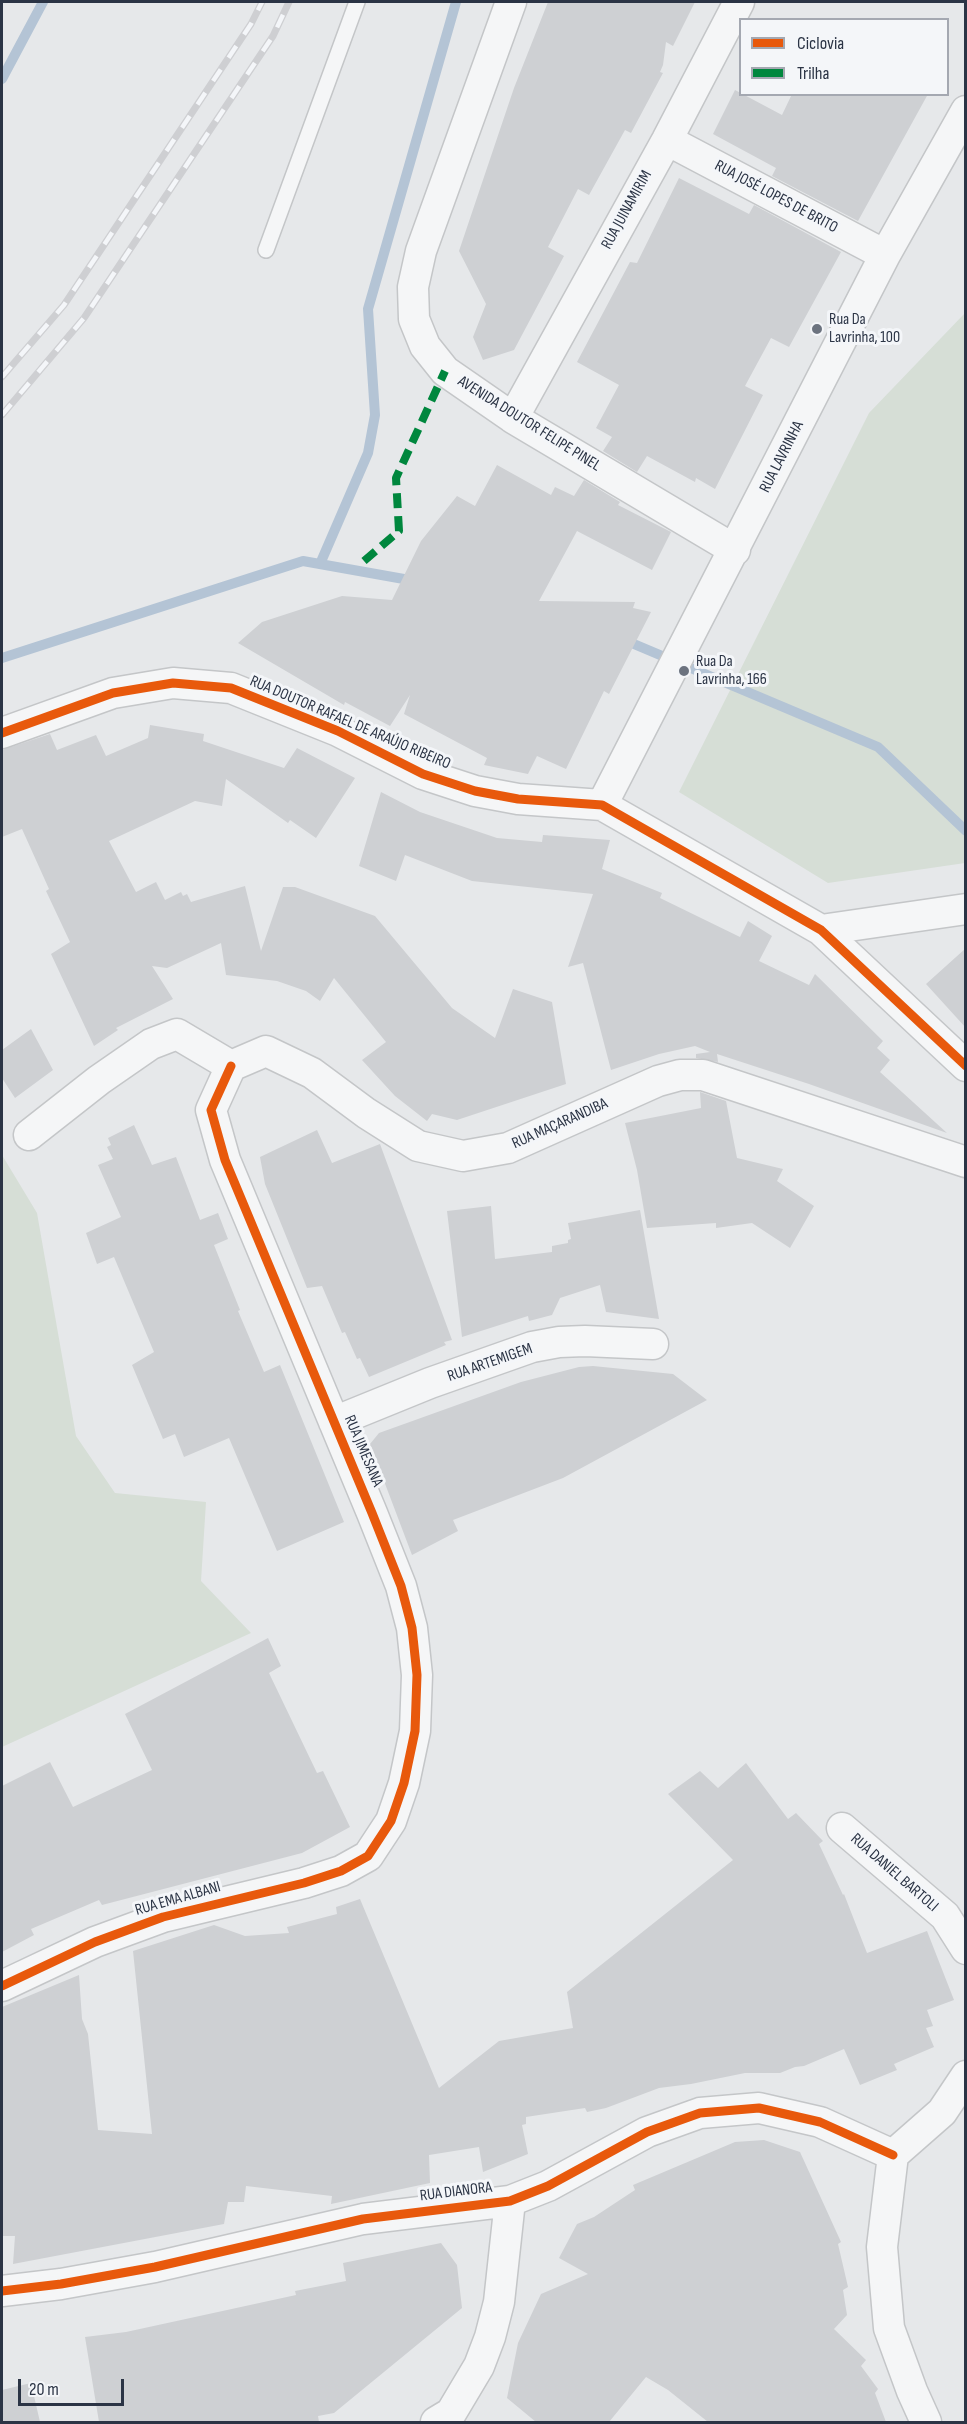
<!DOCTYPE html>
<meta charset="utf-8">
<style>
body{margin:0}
#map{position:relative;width:967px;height:2424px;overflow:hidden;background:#e6e8ea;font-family:"Sofia Sans Condensed",sans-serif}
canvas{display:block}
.frame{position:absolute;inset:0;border:3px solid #2b3445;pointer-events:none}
.legend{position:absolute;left:739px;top:18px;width:210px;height:78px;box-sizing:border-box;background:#f4f6f9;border:2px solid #a4a8b1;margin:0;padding:8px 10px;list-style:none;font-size:18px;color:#2b3445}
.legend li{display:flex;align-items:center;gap:12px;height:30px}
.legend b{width:30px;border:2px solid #a4a8b1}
.scale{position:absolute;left:18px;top:2379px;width:106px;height:27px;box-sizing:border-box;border:3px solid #2b3445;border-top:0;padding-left:8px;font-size:18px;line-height:21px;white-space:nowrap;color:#2b3445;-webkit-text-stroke:4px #f4f6f9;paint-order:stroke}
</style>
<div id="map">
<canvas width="967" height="2424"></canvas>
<div class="frame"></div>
<ul class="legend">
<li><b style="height:8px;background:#e8590c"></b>Ciclovia</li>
<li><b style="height:8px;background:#00873e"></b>Trilha</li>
</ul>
<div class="scale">20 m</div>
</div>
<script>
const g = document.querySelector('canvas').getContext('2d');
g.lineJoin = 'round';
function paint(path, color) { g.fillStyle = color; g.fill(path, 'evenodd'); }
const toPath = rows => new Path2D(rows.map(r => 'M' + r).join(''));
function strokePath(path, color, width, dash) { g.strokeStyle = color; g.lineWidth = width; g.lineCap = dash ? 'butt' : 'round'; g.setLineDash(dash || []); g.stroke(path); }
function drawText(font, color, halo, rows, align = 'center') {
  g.font = font + ' "Sofia Sans Condensed",sans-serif'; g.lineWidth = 6; g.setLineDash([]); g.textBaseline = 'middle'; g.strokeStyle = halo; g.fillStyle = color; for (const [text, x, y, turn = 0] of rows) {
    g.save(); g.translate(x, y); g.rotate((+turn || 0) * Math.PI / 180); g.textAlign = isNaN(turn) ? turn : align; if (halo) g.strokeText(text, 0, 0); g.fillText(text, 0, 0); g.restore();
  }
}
paint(toPath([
 [965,313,965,863,828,883,679,792,869,413],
 [2,1155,37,1213,76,1436,115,1493,206,1502,201,1581,251,1633,2,1747]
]), '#d6ded6');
strokePath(toPath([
 [2,79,43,2],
 [320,564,368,453,375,415,368,309,456,2],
 [622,639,878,747,966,831],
 [2,658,303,561,415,581]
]), '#b4c4d5', 10);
paint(toPath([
 [548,2,695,2,673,46,666,42,663,65,660,72,663,73,631,133,625,130,589,195,578,189,548,247,564,256,514,350,483,360,473,337,486,304,459,251,514,88],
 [735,90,782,115,792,94,928,94,858,221,772,176,776,168,713,134],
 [679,178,749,214,754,205,841,252,789,347,771,338,745,386,763,395,715,489,696,478,695,482,647,456,637,472,603,451,612,437,596,428,619,385,577,362,630,262,637,263],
 [497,465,551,495,555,487,574,496,584,480,620,502,618,505,671,532,652,570,577,531,539,601,635,602,633,608,651,612,609,694,604,691,566,769,537,756,528,774,484,765,487,758,404,714,410,695,390,726,345,702,344,705,238,643,262,622,342,596,392,600,421,541,457,496,475,506],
 [150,725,204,734,203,741,284,768,297,748,355,778,316,838,290,820,288,823,226,779,222,806,195,801,109,841,136,892,156,882,165,900,181,892,183,896,187,894,191,902,245,886,261,951,283,887,295,887,375,916,452,1008,495,1038,513,989,552,1002,566,1084,457,1120,432,1114,427,1121,395,1096,362,1060,386,1042,334,978,320,1001,306,991,277,981,226,975,221,943,167,968,152,966,173,999,116,1028,118,1030,94,1046,51,954,70,942,46,891,49,889,22,829,2,837,2,750,50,734,57,750,96,735,106,756,148,738],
 [381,792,420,812,497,838,542,842,543,835,610,840,602,869,662,893,660,898,740,937,748,921,772,936,759,961,809,985,815,974,883,1041,877,1048,890,1060,880,1072,947,1133,809,1084,717,1054,718,1062,696,1058,696,1054,710,1052,695,1046,659,1054,611,1070,583,963,568,967,593,894,472,881,405,855,396,881,359,866],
 [966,948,966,1028,926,984],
 [31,1029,53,1070,15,1098,2,1078,2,1050],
 [700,1092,726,1101,737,1158,783,1169,777,1181,814,1206,790,1248,752,1223,716,1228,716,1223,647,1228,637,1170,625,1123,701,1108],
 [134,1125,152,1165,176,1157,200,1220,218,1213,228,1239,214,1245,240,1310,238,1311,264,1372,280,1365,344,1522,277,1551,229,1438,184,1457,175,1434,163,1439,132,1365,154,1352,114,1257,97,1264,86,1233,121,1217,98,1165,113,1159,107,1147,111,1145,108,1138],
 [317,1130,332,1163,380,1144,452,1340,444,1342,446,1345,369,1377,360,1358,357,1359,345,1332,342,1333,322,1286,307,1288,265,1184,260,1157],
 [491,1206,495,1259,552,1252,552,1246,568,1243,568,1240,571,1239,568,1223,640,1210,659,1319,606,1312,600,1285,560,1298,552,1315,529,1321,528,1316,462,1337,447,1211],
 [593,1366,673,1374,707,1400,563,1478,453,1520,458,1531,412,1555,370,1444,379,1433,521,1382,579,1367],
 [268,1638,281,1666,269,1673,317,1773,323,1771,350,1827,302,1853,102,1905,99,1900,31,1929,34,1935,2,1952,2,1786,50,1762,73,1807,152,1770,125,1714],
 [746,1763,788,1819,796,1813,823,1841,819,1844,843,1895,844,1894,867,1953,927,1931,954,2000,927,2010,933,2026,926,2028,934,2047,894,2064,897,2070,860,2085,844,2049,804,2066,795,2067,780,2073,745,2073,691,2084,659,2088,606,2108,587,2112,585,2108,526,2117,526,2124,522,2125,528,2154,483,2172,479,2147,429,2155,430,2183,331,2204,332,2196,246,2186,244,2202,228,2202,224,2224,13,2264,15,2236,2,2236,2,2007,79,1975,82,2019,88,2034,98,2130,152,2134,133,1951,214,1925,245,1936,289,1933,287,1927,337,1914,336,1907,360,1899,439,2088,499,2041,573,2028,567,1992,733,1860,668,1794,700,1771,718,1788],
 [764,2140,800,2152,841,2242,838,2244,848,2287,843,2290,847,2315,834,2329,866,2360,861,2366,878,2389,875,2393,886,2422,708,2422,668,2390,646,2377,609,2422,536,2422,507,2398,518,2343,541,2294,588,2274,559,2258,577,2224,594,2217,635,2190,633,2185,735,2142],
 [441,2243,457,2265,462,2308,334,2413,318,2416,319,2422,99,2422,85,2337,126,2332,296,2295,295,2291,346,2281,343,2263],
 [31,2383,40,2422,2,2422,2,2390]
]), '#ced0d3');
const service = toPath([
 [266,250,357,2]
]);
const minor = toPath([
 [511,2,421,251,413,287,414,319,425,346,445,371,513,418,735,550],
 [667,140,885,255],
 [513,418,667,140,739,2],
 [2,733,113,693,173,683,231,688,338,731,423,774,475,791,518,799,602,805,821,930,966,1066],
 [602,805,885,255,966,111],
 [821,930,966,909],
 [231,1066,266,1051,312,1073,366,1113,418,1146,463,1156,508,1148,658,1081,680,1075,703,1075,966,1162],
 [29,1135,99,1080,151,1044,177,1034,231,1066],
 [334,1422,430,1383,532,1347,559,1342,585,1341,653,1344],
 [842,1828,945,1916,966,1949],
 [2,1986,95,1942,163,1917,304,1883,341,1871,368,1856,391,1821,404,1783,415,1731,417,1675,412,1628,401,1586,372,1513,225,1160,211,1110,231,1066],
 [2,2291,61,2284,155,2267,363,2219,510,2201,548,2186,647,2132,700,2113,759,2108,820,2122,893,2155],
 [436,2422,451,2413,479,2366,490,2337,499,2302,510,2201],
 [926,2422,912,2391,889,2328,882,2247,893,2155,942,2112,966,2076]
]);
strokePath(service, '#c4c6c8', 18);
strokePath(minor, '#c4c6c8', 33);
strokePath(service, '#f5f6f7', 15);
strokePath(minor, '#f5f6f7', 30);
const rail = toPath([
 [2,377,64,305,251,24,262,2],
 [2,415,84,318,273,36,289,2]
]);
strokePath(rail, '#cecfd2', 7);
strokePath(rail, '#f4f6f9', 4.5, [14]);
strokePath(toPath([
 [364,561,399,531,396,478,445,371]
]), '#00873e', 8, [15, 8]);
strokePath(toPath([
 [2,733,113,693,173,683,231,688,338,731,423,774,475,791,518,799,602,805,821,930,966,1066],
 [2,1986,95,1942,163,1917,304,1883,341,1871,368,1856,391,1821,404,1783,415,1731,417,1675,412,1628,401,1586,372,1513,225,1160,211,1110,231,1066],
 [2,2291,61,2284,155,2267,363,2219,510,2201,548,2186,647,2132,700,2113,759,2108,820,2122,893,2155]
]), '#e8590c', 9);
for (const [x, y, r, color] of [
 [817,329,6,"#6c737f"],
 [684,671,6,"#6c737f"]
]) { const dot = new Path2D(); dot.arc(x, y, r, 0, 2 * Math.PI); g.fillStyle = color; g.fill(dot); strokePath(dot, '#f4f6f9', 2); }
drawText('16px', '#2b3445', '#f4f6f9', [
 ["RUA JOSÉ LOPES DE BRITO",776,197,28],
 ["RUA JUINAMIRIM",627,210,-61],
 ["AVENIDA DOUTOR FELIPE PINEL",529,424,32],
 ["RUA LAVRINHA",782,457,-63],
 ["RUA DOUTOR RAFAEL DE ARAÚJO RIBEIRO",350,723,23],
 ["RUA MAÇARANDIBA",560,1124,-24],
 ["RUA ARTEMIGEM",490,1363,-19],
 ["RUA JIMESANA",363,1451,67],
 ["RUA DANIEL BARTOLI",894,1873,41],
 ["RUA EMA ALBANI",178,1899,-16],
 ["RUA DIANORA",456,2192,-7]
]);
drawText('16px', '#2b3445', '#f4f6f9', [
 ["Rua Da",829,320],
 ["Lavrinha, 100",829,338],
 ["Rua Da",696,662],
 ["Lavrinha, 166",696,680]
], 'left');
</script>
